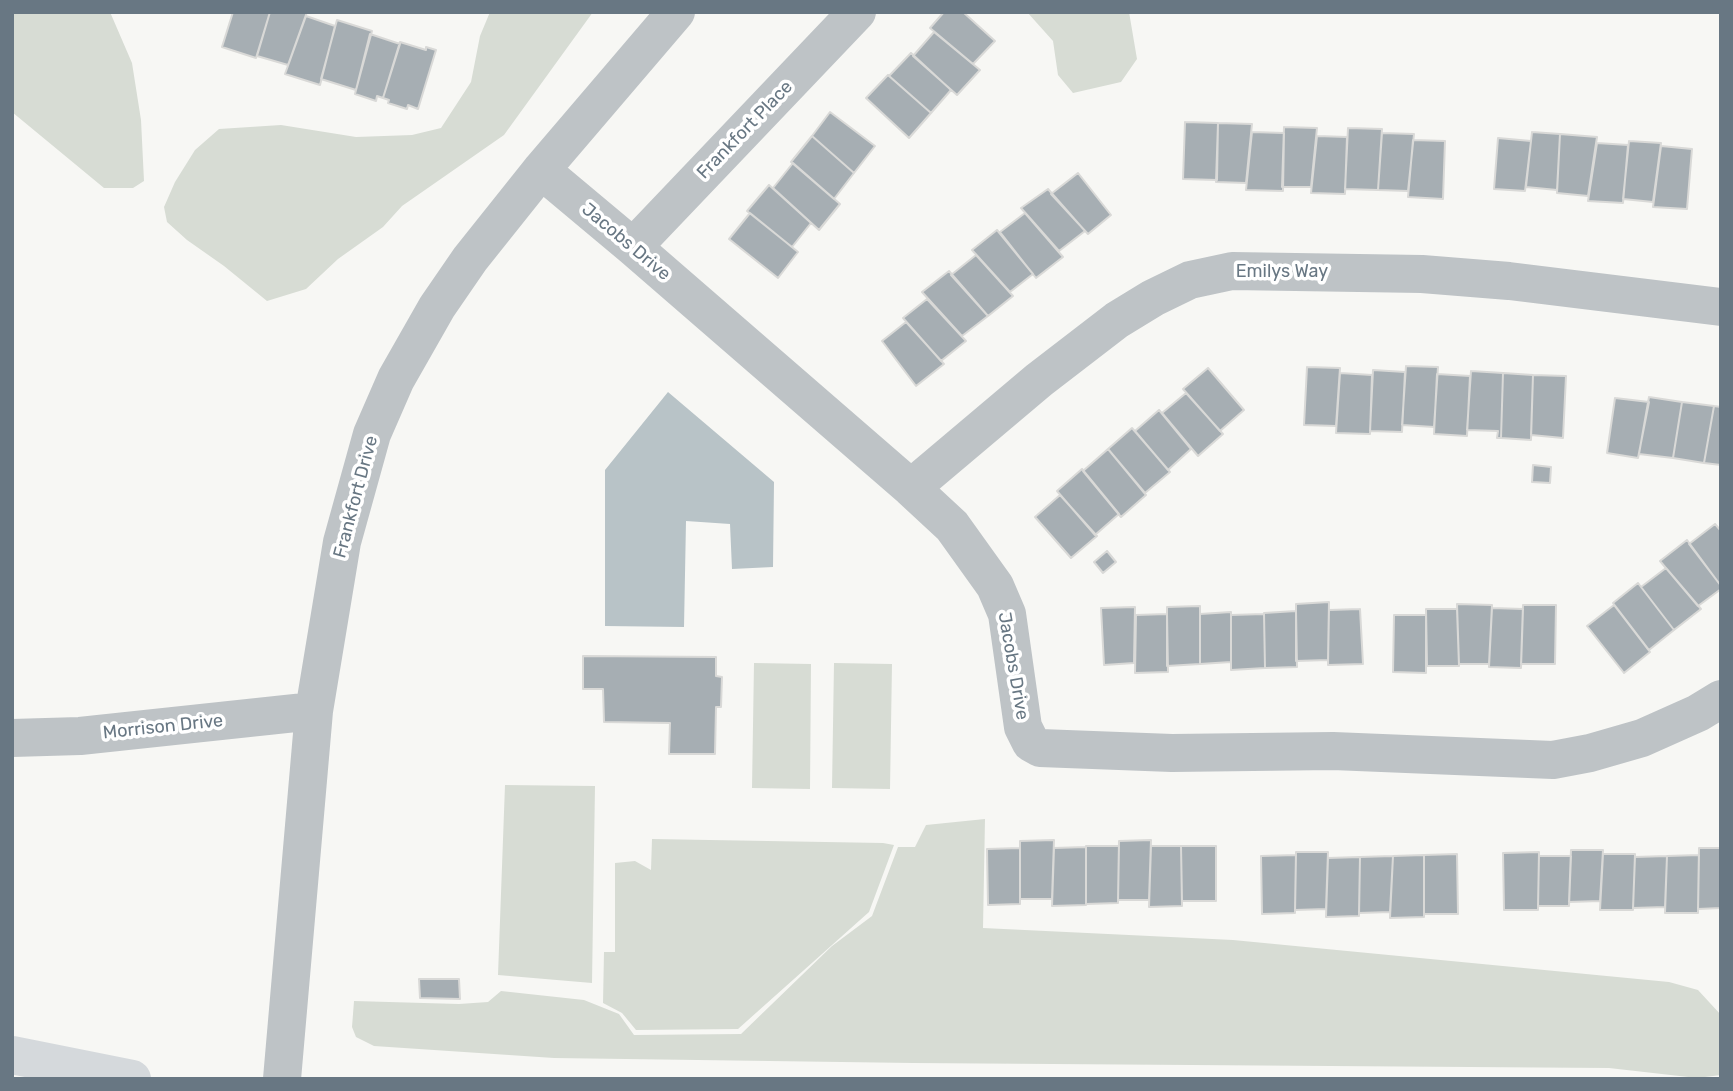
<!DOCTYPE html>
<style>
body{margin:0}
#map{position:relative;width:1733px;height:1091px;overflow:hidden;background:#f7f7f4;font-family:Rubik,sans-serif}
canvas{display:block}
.frame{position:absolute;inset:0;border:14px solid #687783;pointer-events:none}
</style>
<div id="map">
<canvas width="1733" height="1091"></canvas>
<div class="frame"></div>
</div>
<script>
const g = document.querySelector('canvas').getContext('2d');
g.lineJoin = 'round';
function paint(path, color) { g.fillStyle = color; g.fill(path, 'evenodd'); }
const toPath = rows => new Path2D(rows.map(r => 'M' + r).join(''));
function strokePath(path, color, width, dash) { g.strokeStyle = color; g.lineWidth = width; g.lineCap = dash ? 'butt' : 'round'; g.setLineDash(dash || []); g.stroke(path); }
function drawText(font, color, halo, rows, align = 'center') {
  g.font = font + ' Rubik,sans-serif'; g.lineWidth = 7; g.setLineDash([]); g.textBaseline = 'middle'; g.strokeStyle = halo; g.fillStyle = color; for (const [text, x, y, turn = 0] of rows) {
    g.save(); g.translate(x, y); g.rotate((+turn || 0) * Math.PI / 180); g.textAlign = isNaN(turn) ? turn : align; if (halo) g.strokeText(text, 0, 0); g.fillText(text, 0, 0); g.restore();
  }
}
paint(toPath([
 [12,12,110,12,132,63,141,120,144,181,133,188,104,188,12,112],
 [490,12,593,12,504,135,402,206,383,227,338,259,306,289,267,301,224,266,187,240,167,222,164,207,175,182,195,150,219,129,281,125,356,137,412,135,441,128,471,82,480,36],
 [1027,12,1129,12,1137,59,1121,82,1073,93,1058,75,1053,41],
 [754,663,811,664,810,789,752,788],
 [834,663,892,664,890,789,832,788],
 [505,785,595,786,592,983,498,975],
 [985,819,983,928,1233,940,1669,982,1698,990,1721,1015,1721,1075,1697,1078,1609,1068,913,1063,554,1058,374,1046,356,1037,352,1027,354,1001,459,1004,488,1002,501,991,584,1000,619,1014,634,1035,741,1034,832,946,872,916,898,847,915,847,926,825],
 [652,839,883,843,894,845,869,912,738,1029,636,1030,622,1013,603,1003,604,952,615,952,615,863,635,861,651,870]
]), '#d7dcd4');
paint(toPath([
 [668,392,774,482,773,567,732,569,730,524,686,521,684,627,605,626,605,470]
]), '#b8c3c7');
const building = toPath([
 [233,12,270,12,256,58,222,47,233,12],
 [270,12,307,12,288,65,257,56,270,12],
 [944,12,963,12,995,41,973,64,930,28,944,12],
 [306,16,335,26,320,85,285,74,306,16],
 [337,20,372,31,356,90,321,79,337,20],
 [934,32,980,70,957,95,913,56,934,32],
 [370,34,400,44,383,98,377,96,376,101,355,94,370,34],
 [400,42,426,50,426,47,436,50,418,109,408,105,407,109,388,103,389,100,383,98,400,42],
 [911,53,951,90,931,113,889,76,911,53],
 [888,75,931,113,909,138,866,98,888,75],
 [830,112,875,146,854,173,812,136,830,112],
 [1185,122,1218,123,1217,180,1183,179,1185,122],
 [1218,123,1252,124,1246,183,1216,182,1218,123],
 [1284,127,1317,128,1311,187,1282,187,1284,127],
 [1348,128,1382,129,1378,190,1345,189,1348,128],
 [1252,132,1284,133,1283,191,1246,190,1252,132],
 [1532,132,1560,134,1557,190,1526,187,1532,132],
 [1382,133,1414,134,1408,191,1378,190,1382,133],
 [1560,134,1597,137,1588,196,1557,193,1560,134],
 [812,136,854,173,834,199,791,162,812,136],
 [1317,136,1347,137,1345,194,1311,193,1317,136],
 [1498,138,1531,141,1525,191,1494,189,1498,138],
 [1413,140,1445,141,1443,199,1408,197,1413,140],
 [1629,141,1661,143,1653,202,1623,199,1629,141],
 [1597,143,1628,145,1623,203,1588,201,1597,143],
 [1661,146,1692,149,1687,209,1653,207,1661,146],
 [793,163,840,204,819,230,773,188,793,163],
 [1078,173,1111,215,1088,234,1051,194,1078,173],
 [769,185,811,223,792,247,747,211,769,185],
 [1048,189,1085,231,1059,251,1021,208,1048,189],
 [750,213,798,252,778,278,729,239,750,213],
 [1025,213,1063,257,1036,278,1000,232,1025,213],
 [997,230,1033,274,1010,292,972,250,997,230],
 [976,255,1013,296,988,316,951,275,976,255],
 [949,271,988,316,962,336,922,292,949,271],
 [927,299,966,341,941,361,903,318,927,299],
 [906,322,944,364,916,386,882,341,906,322],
 [1406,366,1438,367,1434,427,1402,425,1406,366],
 [1307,367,1340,368,1336,426,1304,425,1307,367],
 [1208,368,1244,410,1220,431,1183,389,1208,368],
 [1373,370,1405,372,1402,432,1370,431,1373,370],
 [1471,371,1503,373,1501,438,1497,438,1498,431,1467,430,1471,371],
 [1340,373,1372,375,1370,434,1336,433,1340,373],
 [1503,373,1533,375,1531,440,1501,438,1503,373],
 [1437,374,1470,376,1467,436,1434,434,1437,374],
 [1533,375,1566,376,1563,438,1531,435,1533,375],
 [1186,393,1223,434,1198,456,1162,413,1186,393],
 [1649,397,1682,402,1673,458,1639,454,1649,397],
 [1615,398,1649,402,1638,458,1607,453,1615,398],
 [1682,402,1714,406,1704,463,1673,458,1682,402],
 [1714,406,1721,407,1721,465,1704,463,1714,406],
 [1159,410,1191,449,1168,470,1135,431,1159,410],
 [1132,428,1170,472,1145,493,1108,449,1132,428],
 [1108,449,1146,495,1121,517,1083,471,1108,449],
 [1533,465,1551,467,1550,483,1532,482,1533,465],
 [1082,469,1119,514,1095,535,1057,491,1082,469],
 [1060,495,1097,536,1071,558,1035,517,1060,495],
 [1715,524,1721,531,1721,586,1689,544,1715,524],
 [1687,540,1721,586,1721,589,1698,606,1660,561,1687,540],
 [1107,551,1116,562,1103,573,1094,562,1107,551],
 [1666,568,1701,609,1674,630,1641,587,1666,568],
 [1638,583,1674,630,1649,650,1613,603,1638,583],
 [1329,602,1328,660,1296,661,1296,604,1329,602],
 [1457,604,1492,605,1489,664,1459,664,1457,604],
 [1523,605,1556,605,1555,664,1521,664,1523,605],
 [1614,605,1650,652,1624,673,1587,626,1614,605],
 [1200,606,1200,664,1167,666,1167,607,1200,606],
 [1135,607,1134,663,1104,665,1101,608,1135,607],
 [1492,608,1523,609,1521,668,1489,667,1492,608],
 [1360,609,1363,664,1328,665,1329,610,1360,609],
 [1426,609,1457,609,1459,666,1427,666,1426,609],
 [1296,611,1297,667,1265,668,1264,613,1296,611],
 [1231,612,1231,662,1200,664,1200,614,1231,612],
 [1167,614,1168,672,1135,673,1136,615,1167,614],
 [1264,614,1265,668,1231,670,1231,615,1264,614],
 [1394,615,1426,615,1426,673,1393,672,1394,615],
 [583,656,716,657,716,676,722,677,721,707,716,707,715,754,669,754,670,723,604,722,603,689,583,689,583,656],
 [1054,840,1052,899,1020,899,1020,841,1054,840],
 [1151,840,1149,900,1118,900,1119,841,1151,840],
 [1119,846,1118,903,1086,904,1086,846,1119,846],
 [1151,846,1181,846,1182,906,1149,907,1151,846],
 [1181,846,1216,846,1216,901,1182,901,1181,846],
 [1086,847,1086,905,1052,906,1054,848,1086,847],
 [1020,848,1020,904,988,905,987,849,1020,848],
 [1699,848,1721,848,1721,908,1698,909,1699,848],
 [1571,850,1603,850,1600,901,1569,902,1571,850],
 [1296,852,1328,852,1326,909,1295,910,1296,852],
 [1539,852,1538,910,1504,910,1503,853,1539,852],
 [1457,854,1458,914,1424,914,1424,855,1457,854],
 [1603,854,1635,854,1633,910,1600,910,1603,854],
 [1296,855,1295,913,1262,914,1261,856,1296,855],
 [1424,855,1424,917,1390,918,1393,856,1424,855],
 [1699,855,1698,913,1665,913,1667,856,1699,855],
 [1393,856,1390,912,1359,913,1360,857,1393,856],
 [1539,856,1571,856,1569,906,1538,906,1539,856],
 [1667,856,1665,907,1633,908,1635,857,1667,856],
 [1360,857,1359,916,1326,917,1328,858,1360,857],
 [419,979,459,979,460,999,420,998,419,979]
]);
paint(building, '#a6aeb3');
strokePath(building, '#d9d9d7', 2);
strokePath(toPath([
 [541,170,633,247,911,488,952,526,995,586,1007,614,1023,727,1031,743,1040,748,1172,753,1333,751,1553,760,1590,753,1642,738,1698,713,1721,699],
 [633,247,857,12],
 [911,488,1039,380,1117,320,1153,298,1190,280,1232,271,1422,274,1509,281,1721,307],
 [12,738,80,736,314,711],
 [282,1079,314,711,342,542,372,434,396,379,437,307,470,259,541,170,676,12]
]), '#bec3c6', 38);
strokePath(toPath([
 [12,1055,132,1079]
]), '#d5d9dc', 38);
drawText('18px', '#687783', '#fff', [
 ["Frankfort Place",745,130,-46],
 ["Jacobs Drive",626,242,40],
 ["Emilys Way",1282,272],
 ["Frankfort Drive",356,497,-75],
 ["Jacobs Drive",1013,666,80],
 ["Morrison Drive",163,727,-6]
]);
</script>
